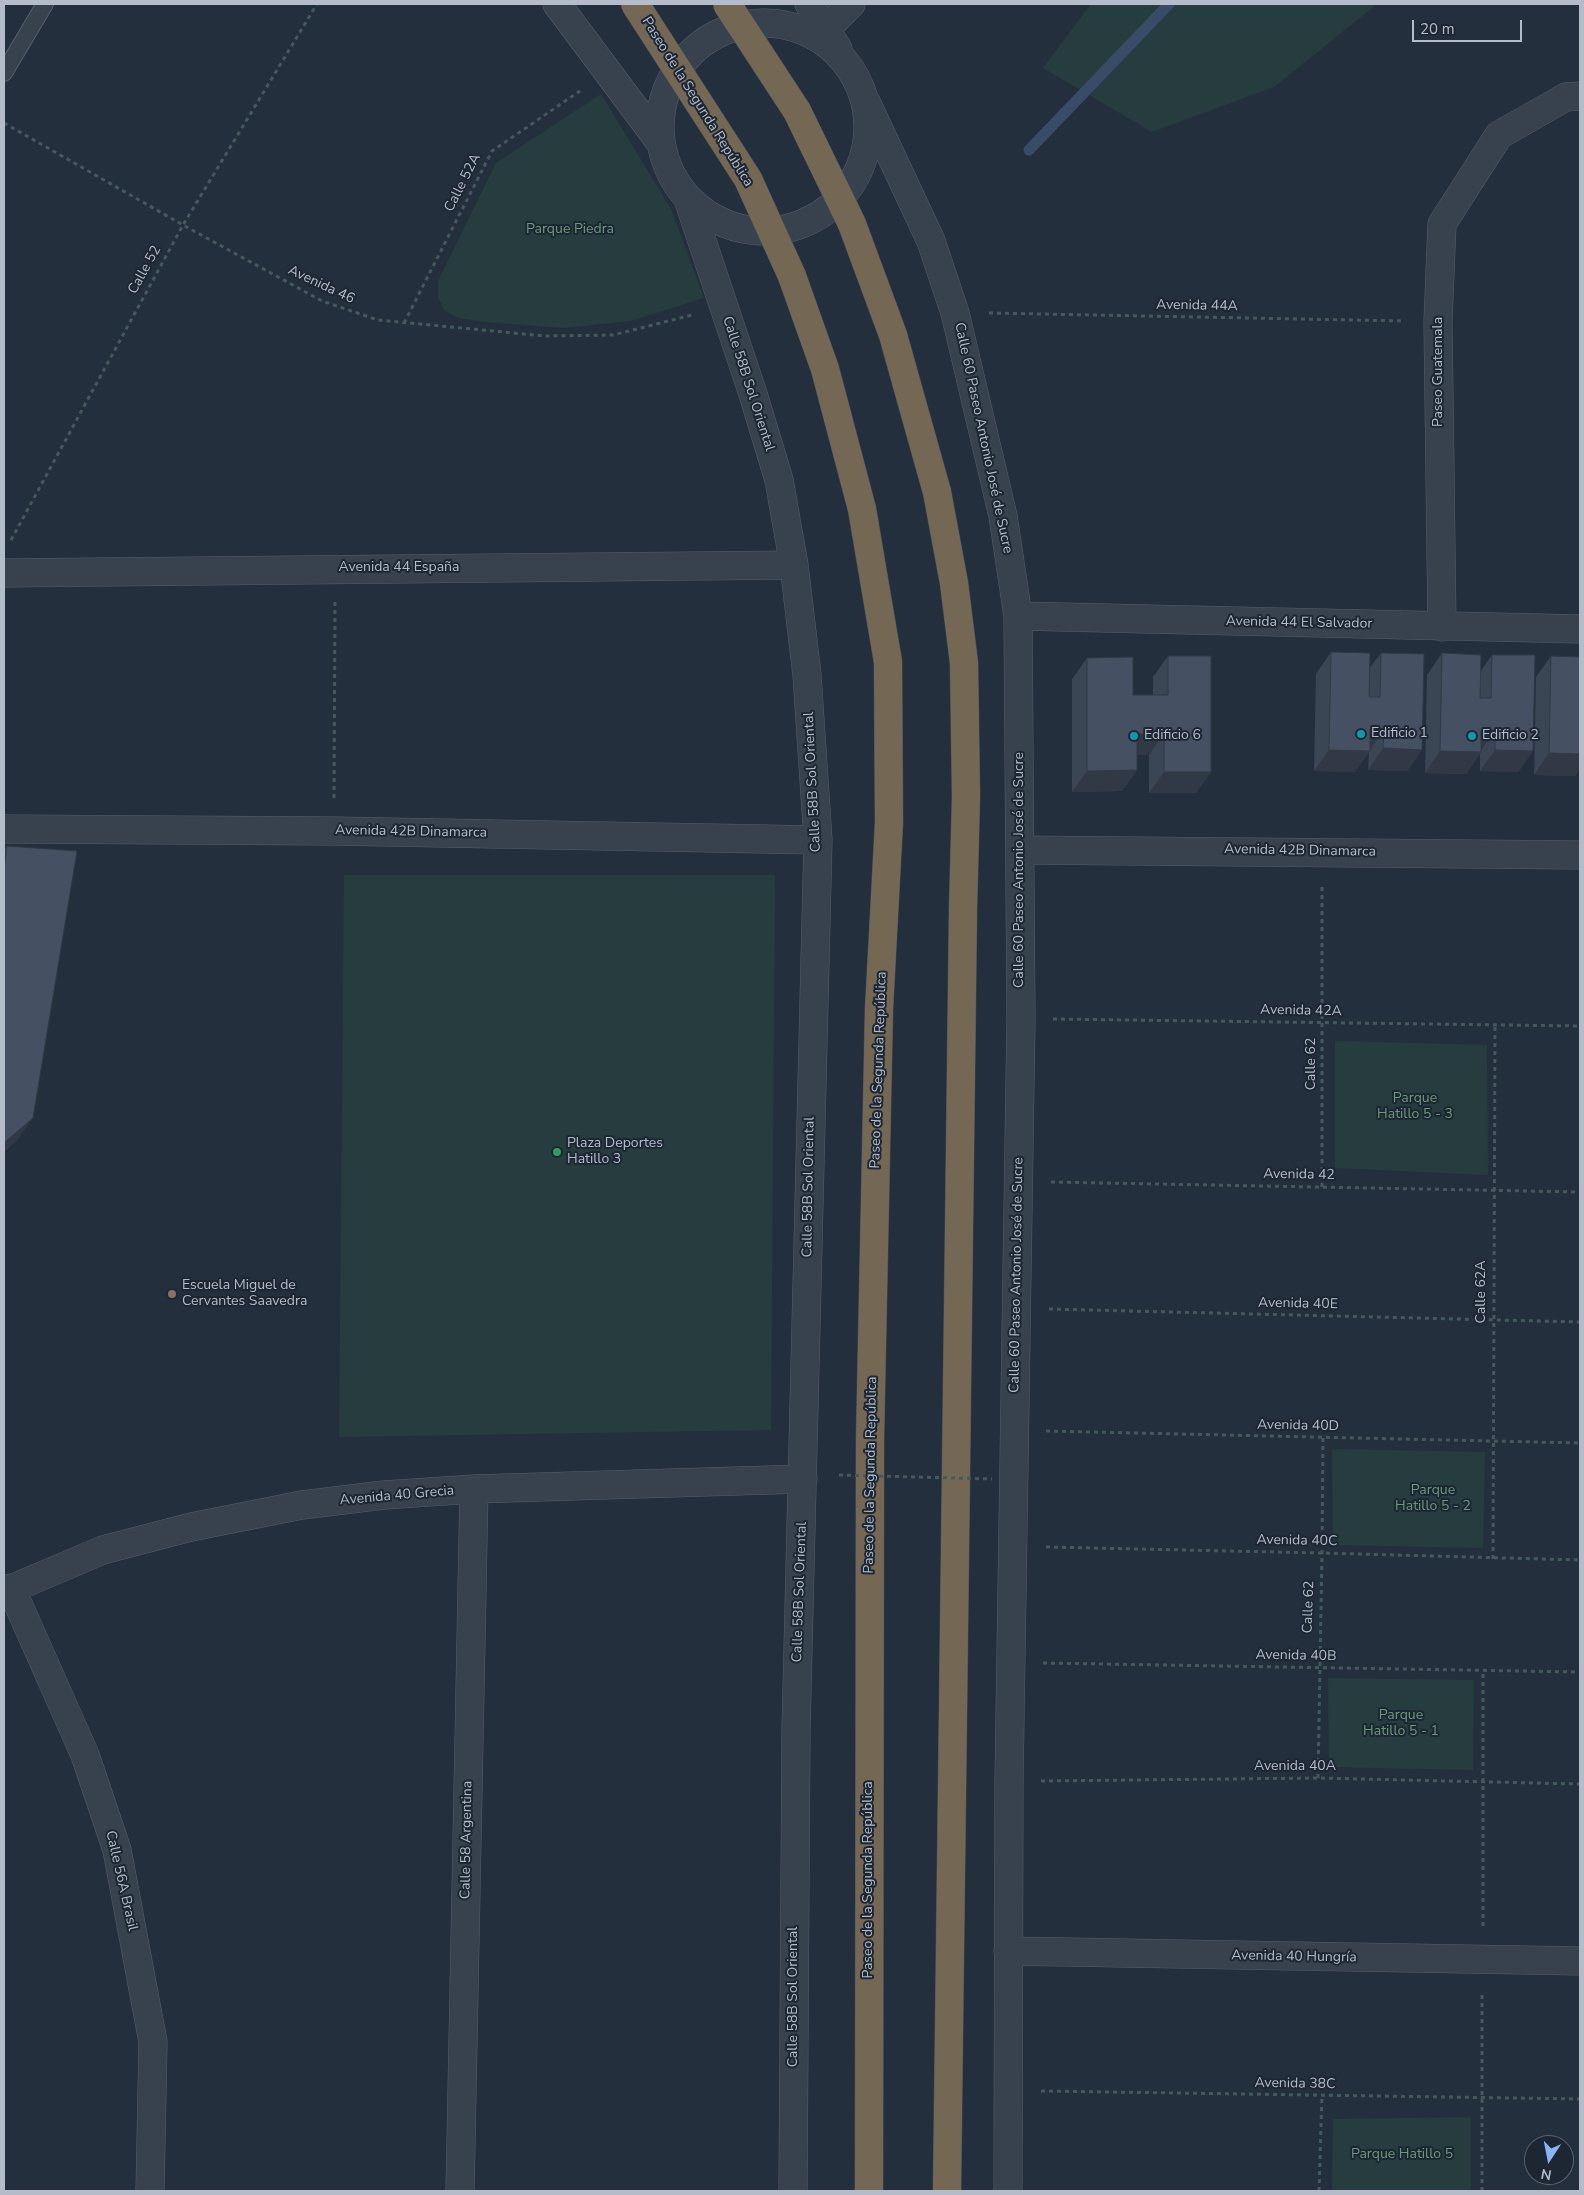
<!DOCTYPE html>
<meta charset="utf-8">
<style>
body{margin:0}
#map{position:relative;width:1584px;height:2195px;overflow:hidden;background:#242f3e;font-family:"Nunito Sans",sans-serif}
canvas{display:block}
.frame{position:absolute;inset:0;border:5px solid #b4bcc9;pointer-events:none}
.north{position:absolute;left:1524px;top:2135px;width:50px;height:50px;box-sizing:border-box;background:#1d2633;border:1px solid #59626f;border-radius:50%;rotate:191deg;font-size:14px;font-weight:700;line-height:20px;text-align:center;color:#b4bcc9}
.north::after{content:'';display:block;margin:auto;width:18px;height:22px;background:#8ab4f8;clip-path:polygon(50% 0,100% 100%,50% 72%,0 100%)}
.scale{position:absolute;left:1412px;top:20px;width:110px;height:22px;box-sizing:border-box;border:2px solid #b4bcc9;border-top:0;padding-left:6px;font-size:15px;line-height:18px;white-space:nowrap;color:#b4bcc9;-webkit-text-stroke:4px #1d2633;paint-order:stroke}
</style>
<div id="map">
<canvas width="1584" height="2195"></canvas>
<div class="frame"></div>
<div class="north">N</div>
<div class="scale">20 m</div>
</div>
<script>
const g = document.querySelector('canvas').getContext('2d');
g.lineJoin = 'round';
function paint(path, color) { g.fillStyle = color; g.fill(path, 'evenodd'); }
const toPath = rows => new Path2D(rows.map(r => 'M' + r).join(''));
function strokePath(path, color, width, dash) { g.strokeStyle = color; g.lineWidth = width; g.lineCap = dash ? 'butt' : 'round'; g.setLineDash(dash || []); g.stroke(path); }
function drawText(font, color, halo, rows, align = 'center') {
  g.font = font + ' "Nunito Sans",sans-serif'; g.lineWidth = 4; g.setLineDash([]); g.textBaseline = 'middle'; g.strokeStyle = halo; g.fillStyle = color; for (const [text, x, y, turn = 0] of rows) {
    g.save(); g.translate(x, y); g.rotate((+turn || 0) * Math.PI / 180); g.textAlign = isNaN(turn) ? turn : align; if (halo) g.strokeText(text, 0, 0); g.fillText(text, 0, 0); g.restore();
  }
}
paint(toPath([
 [1091,4,1377,4,1274,87,1152,132,1043,68],
 [601,94,671,209,704,298,631,321,563,328,485,322,458,318,444,310,438,297,438,281,496,163],
 [344,875,775,875,771,1430,339,1437],
 [1335,1041,1487,1045,1488,1175,1335,1168],
 [1332,1449,1485,1452,1483,1548,1333,1545],
 [1328,1678,1474,1680,1473,1770,1329,1767],
 [1471,2117,1471,2191,1332,2191,1333,2119]
]), '#263c3f');
strokePath(toPath([
 [1029,150,1169,4]
]), '#394c67', 11);
const lane = toPath([
 [4,73,45,4]
]);
const street = toPath([
 [557,4,660,142],
 [809,4,838,49],
 '660 127a104 104 0 1 1 208 0a104 104 0 1 1-208 0Z',
 [826,29,851,4],
 [866,102,931,241,955,313,1003,516,1018,616,1021,1019,1009,1781,1008,2191],
 [688,199,753,394,779,480,794,565,807,675,818,840,796,1729,793,2191],
 [4,573,794,565],
 [1018,616,1580,629],
 [1442,627,1438,321,1442,224,1499,135,1566,97,1580,96],
 [4,829,333,831,818,840],
 [1020,850,1580,855],
 [11,1588,85,1755,117,1850,153,2042,150,2191],
 [4,1592,103,1550,191,1527,302,1505,384,1495,474,1489,803,1479],
 [1008,1951,1580,1961],
 [460,2191,474,1489]
]);
const highway = toPath([
 [937,492,954,583,964,663,966,797,963,909,947,2191],
 [862,509,888,662,889,822,879,1009,870,1439,869,2191]
]);
strokePath(lane, '#565f6c', 18);
strokePath(street, '#565f6c', 29);
strokePath(highway, '#434c59', 29);
strokePath(toPath([
 [4,123,183,225,322,301,378,320,545,336,613,335,692,315],
 [989,313,1405,321],
 [404,323,492,151,580,91],
 [11,540,183,225,317,4],
 [334,798,335,601],
 [1053,1019,1580,1026],
 [1051,1182,1580,1192],
 [1322,1187,1322,885],
 [1049,1309,1580,1322],
 [1046,1431,1580,1443],
 [1046,1547,1322,1553,1580,1560],
 [1493,1559,1495,1025],
 [1043,1663,1580,1672],
 [1318,1778,1322,1553,1323,1437],
 [1041,1781,1318,1778,1580,1784],
 [1483,1926,1483,1670],
 [1041,2091,1580,2099],
 [1319,2191,1322,2095],
 [1482,2191,1482,1992]
]), '#44595c', 3, [4, 4]);
strokePath(lane, '#38414e', 16);
strokePath(street, '#38414e', 28);
strokePath(highway, '#746855', 28);
const highwayBridge = toPath([
 [635,4,748,179,792,276,825,369,862,509],
 [727,4,797,111,852,224,893,335,937,492]
]);
strokePath(highwayBridge, '#434c59', 29, []);
strokePath(toPath([
 [839,1475,992,1479]
]), '#44595c', 3, [4, 4]);
strokePath(highwayBridge, '#746855', 28);
paint(toPath([
 [1331,652,1369,669,1381,653,1422,750,1407,771,1368,770,1369,752,1355,772,1314,771,1316,674],
 [1442,653,1480,672,1492,655,1533,751,1518,772,1480,771,1480,753,1466,774,1425,773,1427,675],
 [1168,656,1196,793,1149,793,1149,755,1137,755,1137,770,1122,791,1072,792,1072,679,1087,658,1133,695,1153,695,1153,677],
 [1551,656,1580,657,1580,769,1575,776,1534,775,1536,677],
 [7,846,18,1139,4,1152,4,850]
]), '#3b4654');
paint(toPath([
 [1370,729,1384,730,1355,772,1314,771,1329,750],
 [1481,731,1495,731,1480,752],
 [1137,734,1164,734,1149,755,1122,755],
 [1383,748,1422,750,1407,771,1368,770],
 [1495,750,1533,751,1518,772,1480,771],
 [1440,751,1481,752,1466,774,1425,773],
 [1549,753,1580,754,1580,769,1575,776,1534,775],
 [1137,770,1122,791,1072,792,1087,771],
 [1164,772,1211,772,1196,793,1149,793],
 [33,1118,18,1139,4,1152,4,1143]
]), '#303945');
const building = toPath([
 [1331,652,1370,653,1369,697,1380,697,1381,653,1424,654,1422,750,1383,748,1384,730,1370,729,1370,751,1329,750,1331,652],
 [1442,653,1481,655,1480,698,1491,698,1492,655,1535,655,1533,751,1495,750,1495,731,1481,731,1481,752,1440,751,1442,653],
 [1168,656,1211,656,1211,772,1164,772,1164,734,1137,734,1137,770,1087,771,1087,658,1133,657,1133,695,1168,695,1168,656],
 [1551,656,1580,657,1580,754,1549,753,1551,656],
 [7,846,77,851,33,1118,4,1143,4,869,7,846]
]);
paint(building, '#455162');
strokePath(building, '#303945', 1);
for (const [x, y, r, color] of [
 [1361,734,5,"#0f9aa8"],
 [1134,736,5,"#0f9aa8"],
 [1472,736,5,"#0f9aa8"],
 [557,1152,5,"#2e9e5b"],
 [172,1294,5,"#8d6e63"]
]) { const dot = new Path2D(); dot.arc(x, y, r, 0, 2 * Math.PI); g.fillStyle = color; g.fill(dot); strokePath(dot, '#1d2633', 2); }
drawText('14px', '#b4bcc9', '#1d2633', [
 ["Paseo de la Segunda República",697,102,58],
 ["Calle 52A",463,183,-63],
 ["Calle 52",145,270,-61],
 ["Avenida 46",321,285,25],
 ["Avenida 44A",1197,306,1],
 ["Paseo Guatemala",1439,372,-90],
 ["Calle 58B Sol Oriental",748,384,72],
 ["Calle 60 Paseo Antonio José de Sucre",983,438,78],
 ["Avenida 44 España",399,568],
 ["Avenida 44 El Salvador",1299,623,1],
 ["Calle 58B Sol Oriental",813,782,-93],
 ["Avenida 42B Dinamarca",411,832,1],
 ["Avenida 42B Dinamarca",1300,851,1],
 ["Calle 60 Paseo Antonio José de Sucre",1020,870,-90],
 ["Avenida 42A",1301,1011,1],
 ["Calle 62",1312,1064,-90],
 ["Paseo de la Segunda República",879,1070,-88],
 ["Avenida 42",1299,1175,1],
 ["Calle 58B Sol Oriental",809,1187,-89],
 ["Calle 60 Paseo Antonio José de Sucre",1017,1275,-89],
 ["Calle 62A",1482,1292,-90],
 ["Avenida 40E",1298,1304,1],
 ["Avenida 40D",1298,1426,1],
 ["Paseo de la Segunda República",871,1475,-89],
 ["Avenida 40 Grecia",397,1496,-5],
 ["Avenida 40C",1297,1541,1],
 ["Calle 58B Sol Oriental",800,1592,-88],
 ["Calle 62",1309,1607,-88],
 ["Avenida 40B",1296,1656,1],
 ["Avenida 40A",1295,1767],
 ["Calle 58 Argentina",467,1840,-89],
 ["Paseo de la Segunda República",869,1880,-90],
 ["Calle 56A Brasil",121,1881,77],
 ["Avenida 40 Hungría",1294,1957,1],
 ["Calle 58B Sol Oriental",794,1997,-90],
 ["Avenida 38C",1295,2084,1]
]);
drawText('14px', '#6b9a76', '#1d2633', [
 ["Parque Piedra",570,230],
 ["Parque",1415,1099],
 ["Hatillo 5 - 3",1415,1115],
 ["Parque",1433,1491],
 ["Hatillo 5 - 2",1433,1507],
 ["Parque",1401,1716],
 ["Hatillo 5 - 1",1401,1732],
 ["Parque Hatillo 5",1402,2155]
]);
drawText('14px', '#b4bcc9', '#1d2633', [
 ["Edificio 1",1371,734],
 ["Edificio 6",1144,736],
 ["Edificio 2",1482,736],
 ["Plaza Deportes",567,1144],
 ["Hatillo 3",567,1160],
 ["Escuela Miguel de",182,1286],
 ["Cervantes Saavedra",182,1302]
], 'left');
</script>
